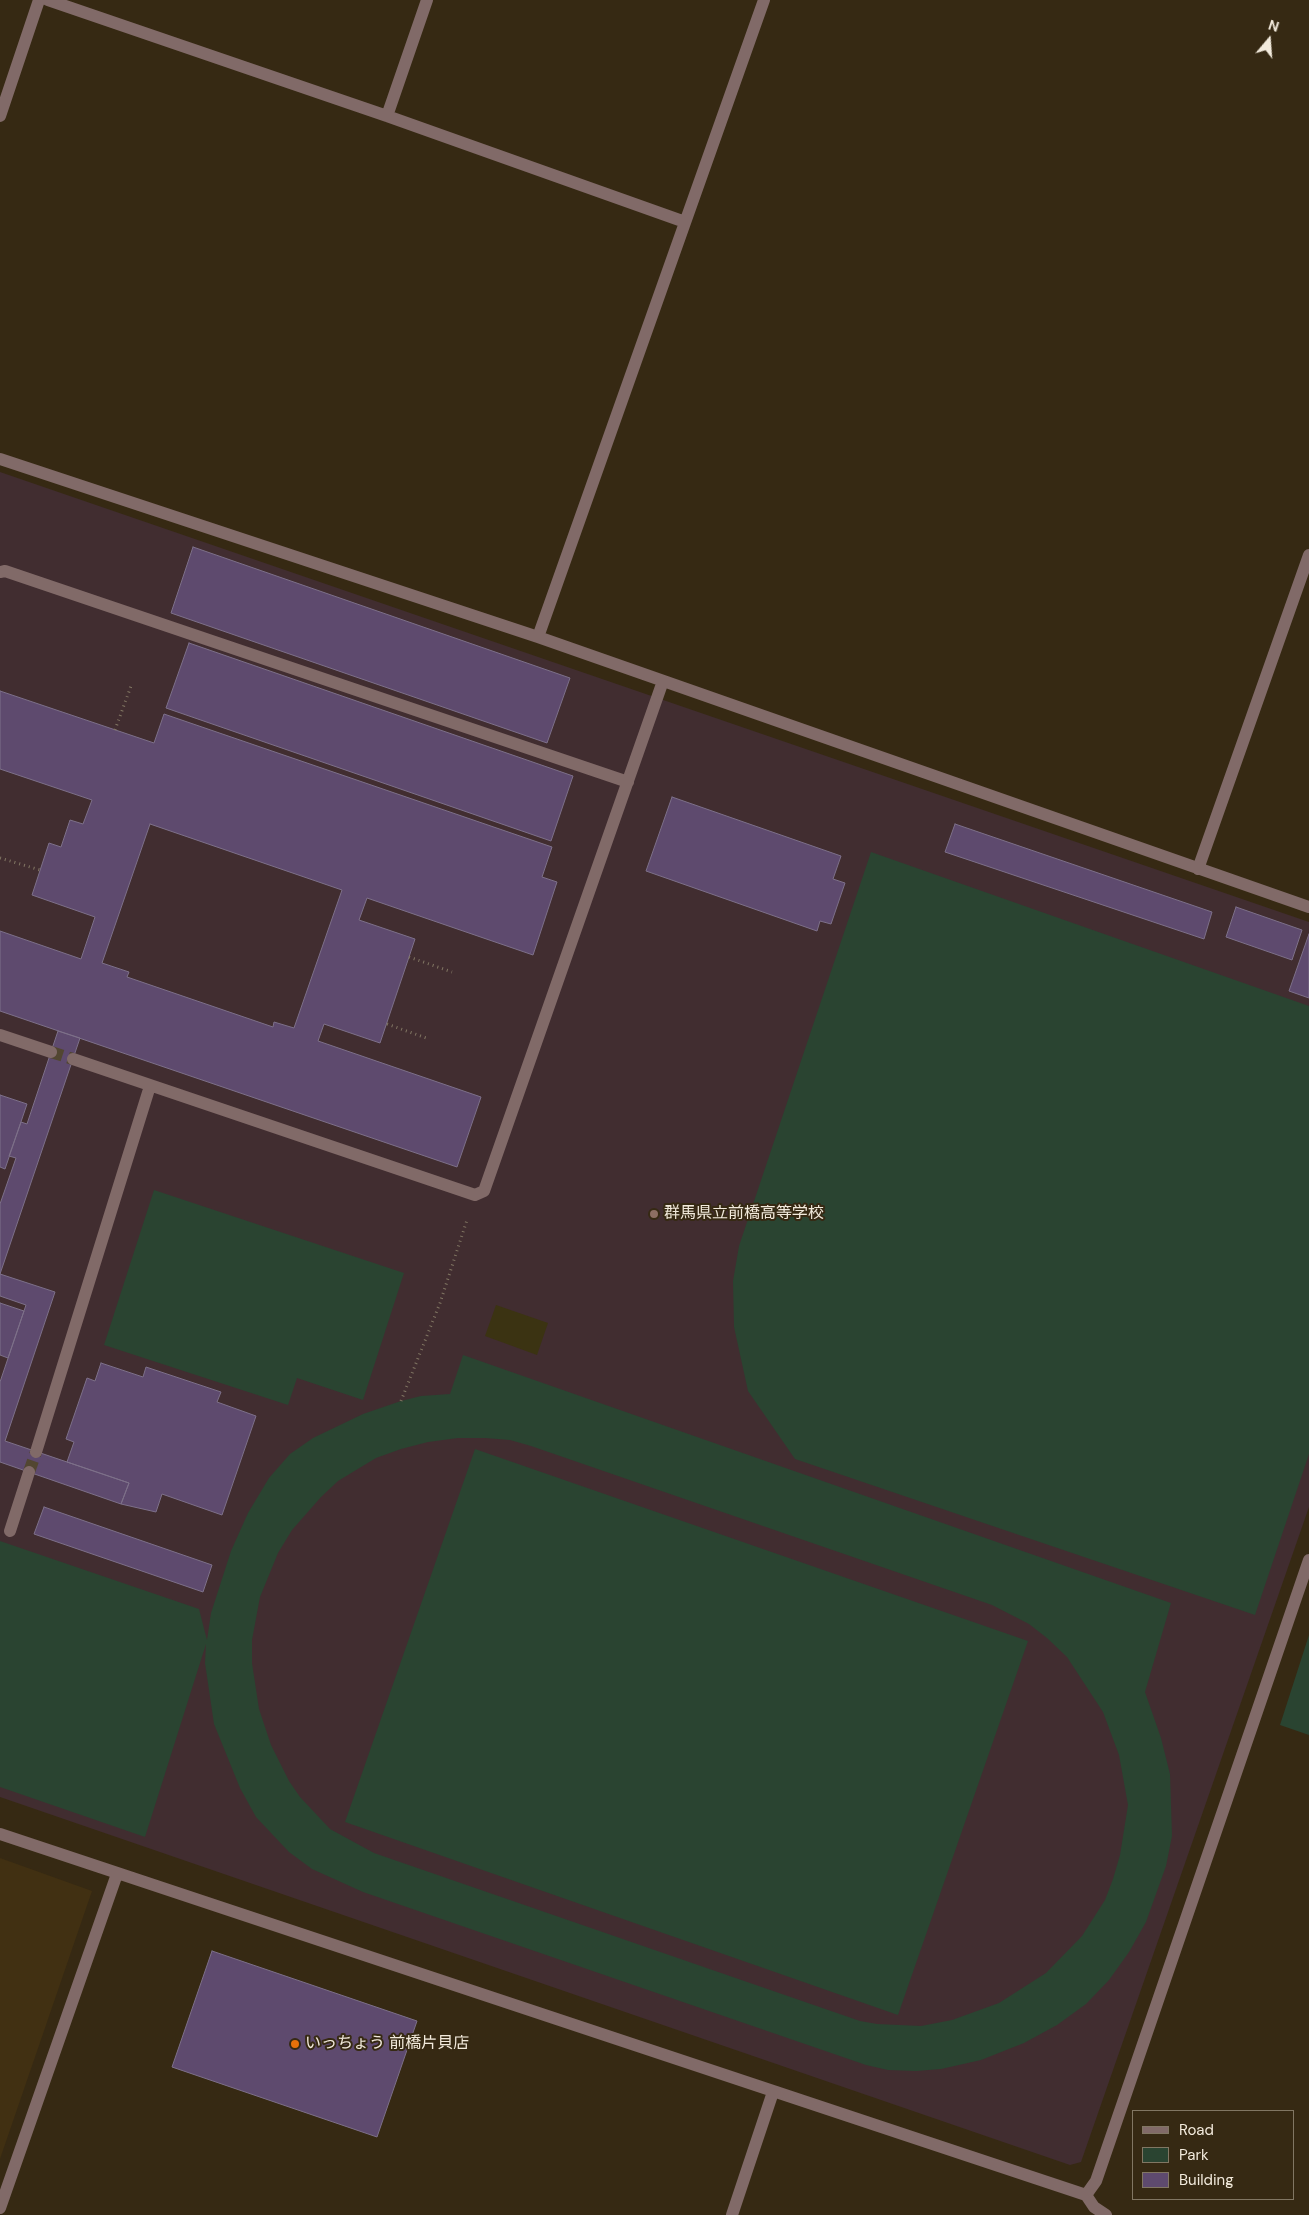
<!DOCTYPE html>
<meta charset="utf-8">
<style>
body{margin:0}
#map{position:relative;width:1309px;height:2215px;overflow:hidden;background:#362913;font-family:"DM Sans",sans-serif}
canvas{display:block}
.legend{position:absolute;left:1132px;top:2110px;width:162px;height:90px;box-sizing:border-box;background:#362913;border:1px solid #817663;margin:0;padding:6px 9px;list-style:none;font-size:15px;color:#f2eadc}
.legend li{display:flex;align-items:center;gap:10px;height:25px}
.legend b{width:25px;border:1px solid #817663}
.north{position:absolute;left:1244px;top:15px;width:50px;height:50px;-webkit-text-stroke:4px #362913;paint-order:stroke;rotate:18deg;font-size:14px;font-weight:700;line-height:20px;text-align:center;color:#f2eadc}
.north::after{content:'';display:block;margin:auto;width:18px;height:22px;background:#f2eadc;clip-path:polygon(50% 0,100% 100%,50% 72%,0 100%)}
</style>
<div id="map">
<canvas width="1309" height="2215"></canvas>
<ul class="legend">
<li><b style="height:6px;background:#816a68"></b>Road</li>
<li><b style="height:14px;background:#2a4431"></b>Park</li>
<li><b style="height:14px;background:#5e4a6e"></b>Building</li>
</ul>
<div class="north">N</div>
</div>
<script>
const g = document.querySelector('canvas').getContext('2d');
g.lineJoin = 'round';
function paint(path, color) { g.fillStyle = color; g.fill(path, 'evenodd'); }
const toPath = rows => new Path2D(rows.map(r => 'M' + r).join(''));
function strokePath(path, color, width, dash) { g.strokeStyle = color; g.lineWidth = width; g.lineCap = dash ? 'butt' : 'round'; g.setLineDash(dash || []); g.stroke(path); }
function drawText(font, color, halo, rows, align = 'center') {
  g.font = font + ' "DM Sans","Noto Sans JP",sans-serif'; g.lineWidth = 4; g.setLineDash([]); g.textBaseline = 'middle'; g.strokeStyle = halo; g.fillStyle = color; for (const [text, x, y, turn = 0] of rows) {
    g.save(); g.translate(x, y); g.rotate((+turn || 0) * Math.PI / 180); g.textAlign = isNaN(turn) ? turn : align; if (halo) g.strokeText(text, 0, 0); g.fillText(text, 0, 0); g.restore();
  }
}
paint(toPath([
 [0,1858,92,1891,0,2159]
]), '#413012');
paint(toPath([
 [0,472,1309,922,1309,1507,1081,2162,1070,2165,0,1797]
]), '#412d30');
paint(toPath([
 [871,852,1309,1006,1309,1454,1255,1615,795,1459,748,1391,734,1327,733,1281,739,1246],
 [154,1190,404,1273,363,1400,297,1378,288,1405,104,1345],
 [463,1355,1171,1603,1145,1692,1161,1738,1170,1774,1172,1836,1166,1866,1146,1922,1129,1952,1109,1980,1086,2004,1057,2025,1024,2043,981,2060,941,2069,916,2071,888,2070,866,2065,363,1892,312,1869,289,1852,256,1817,240,1788,214,1724,205,1663,206,1644,145,1837,0,1787,0,1541,199,1609,207,1640,211,1613,231,1551,248,1513,269,1478,290,1454,313,1438,363,1414,401,1401,421,1396,450,1394],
 [458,1438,485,1438,510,1440,531,1446,992,1605,1029,1624,1047,1638,1067,1657,1103,1712,1119,1755,1128,1805,1120,1855,1113,1879,1105,1900,1082,1936,1046,1973,999,2003,952,2020,921,2026,877,2024,860,2021,374,1853,330,1829,300,1797,289,1781,271,1745,259,1709,252,1663,252,1640,260,1597,278,1553,292,1530,321,1497,338,1481,376,1458,401,1449,428,1442],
 [475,1449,1028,1641,898,2015,345,1822],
 [1309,1635,1309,1735,1280,1725]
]), '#2a4431');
paint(toPath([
 [496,1305,548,1323,537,1355,485,1336]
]), '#3b3312');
const building = toPath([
 [193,547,570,678,547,743,171,613,193,547],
 [189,643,573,776,551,841,166,708,189,643],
 [0,691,154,743,164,714,552,847,542,877,557,882,533,955,367,898,359,920,415,939,409,957,380,1043,324,1024,318,1041,481,1097,457,1167,0,1011,0,931,81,959,95,917,32,895,49,843,61,847,70,820,83,824,92,800,0,769,0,691],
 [150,824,342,890,294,1028,274,1022,273,1027,127,977,129,972,102,963,150,824],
 [672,797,841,856,833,879,845,883,831,924,820,921,817,931,646,871,672,797],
 [955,824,1212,912,1204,939,945,852,955,824],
 [1236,907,1302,930,1292,960,1226,937,1236,907],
 [1309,934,1309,998,1289,991,1309,934],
 [58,1031,80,1038,0,1274,55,1292,5,1441,129,1483,121,1504,0,1462,0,1382,26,1305,0,1296,0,1204,16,1158,9,1156,21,1122,27,1124,58,1031],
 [0,1095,27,1104,5,1169,0,1167,0,1095],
 [0,1303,24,1311,8,1358,0,1355,0,1303],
 [101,1363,143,1377,146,1367,221,1392,217,1402,256,1416,222,1515,162,1494,156,1512,121,1504,129,1483,67,1462,74,1442,66,1439,87,1378,95,1381,101,1363],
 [44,1507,212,1565,203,1592,34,1534,44,1507],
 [212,1951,417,2021,377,2137,172,2067,212,1951]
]);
paint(building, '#5e4a6e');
strokePath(building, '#7d7089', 1);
strokePath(toPath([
 [51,1052,73,1059],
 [29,1472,36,1452]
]), '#524631', 12, [12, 6]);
strokePath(toPath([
 [115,730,131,686],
 [0,858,40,870],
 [409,957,452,972],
 [387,1024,429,1039],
 [401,1401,440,1303,467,1220]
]), '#817663', 3, [1, 4]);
strokePath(toPath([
 [48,0,387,116,685,222],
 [0,116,39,0],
 [387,116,427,0],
 [0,459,538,637,1309,907],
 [0,572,5,571,628,782],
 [538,637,764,0],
 [1198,869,1309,555],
 [0,1035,51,1052],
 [73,1059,475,1195,484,1191,663,681],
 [36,1452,150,1086],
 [10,1531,29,1472],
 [0,1834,1086,2195,1094,2207,1106,2215],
 [1086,2195,1096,2181,1309,1560],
 [0,2208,117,1874],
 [732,2215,773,2092]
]), '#816a68', 12);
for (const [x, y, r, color] of [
 [654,1214,5,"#8d6e63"],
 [295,2044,5,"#e8710a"]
]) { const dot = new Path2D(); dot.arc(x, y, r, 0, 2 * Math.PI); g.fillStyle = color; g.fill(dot); strokePath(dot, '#362913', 2); }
drawText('16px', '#f2eadc', '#362913', [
 ["群馬県立前橋高等学校",664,1214],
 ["いっちょう 前橋片貝店",305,2044]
], 'left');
</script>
